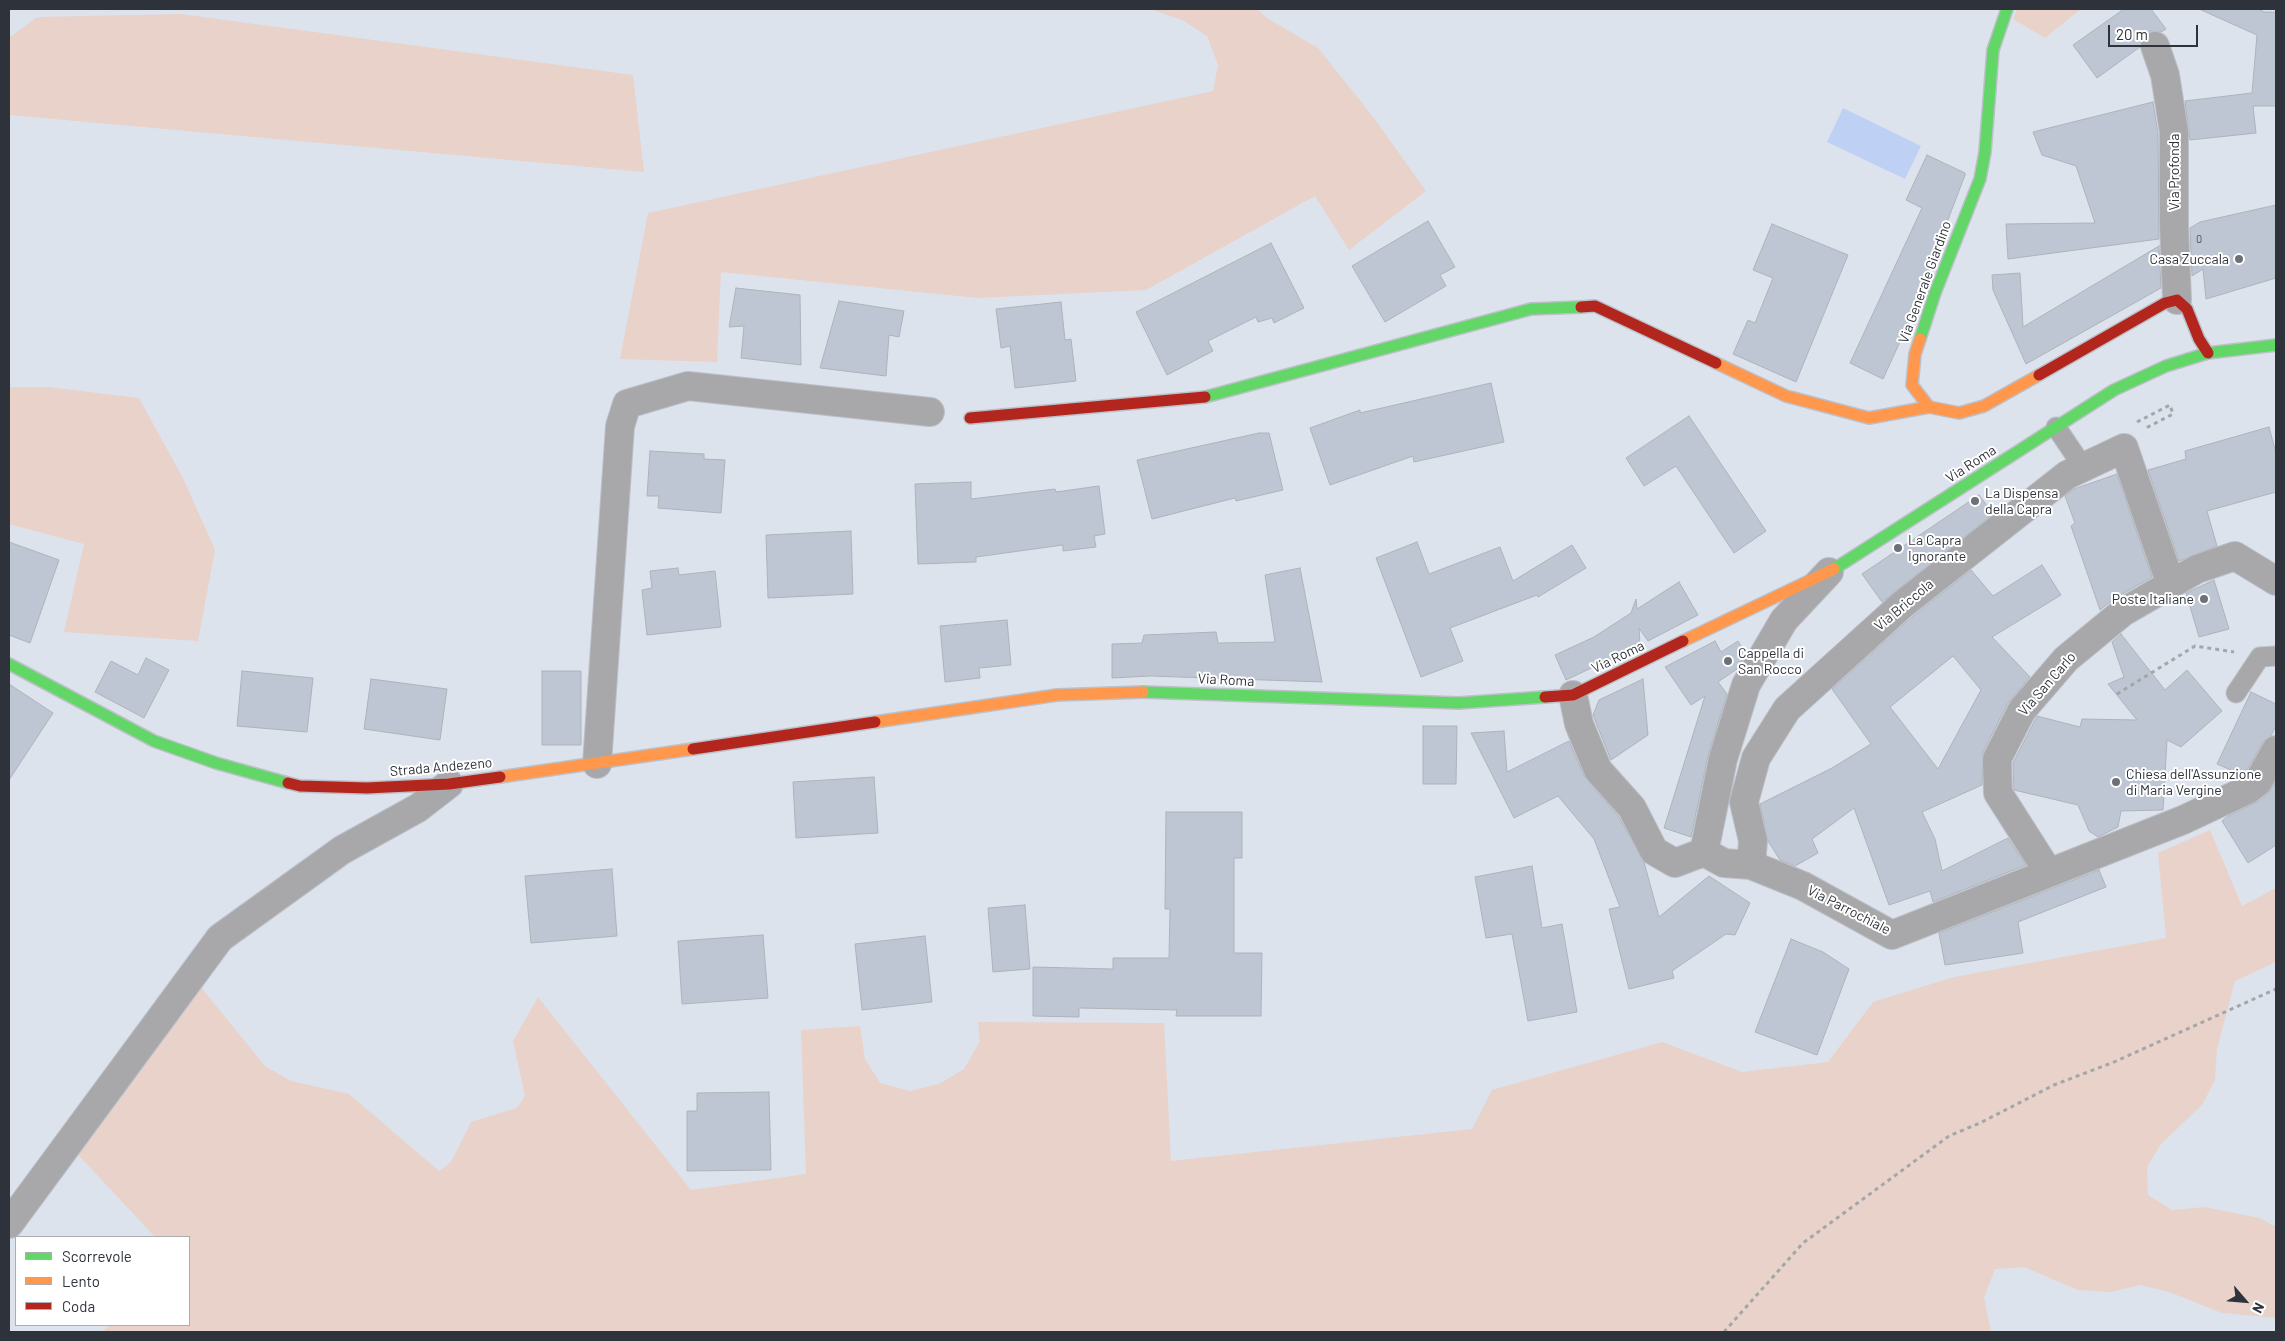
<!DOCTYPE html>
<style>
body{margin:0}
#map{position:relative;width:2285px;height:1341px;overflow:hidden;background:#dde3ed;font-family:Barlow,sans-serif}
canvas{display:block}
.frame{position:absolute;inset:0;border:10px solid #2e323a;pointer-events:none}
.legend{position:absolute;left:15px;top:1236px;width:175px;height:90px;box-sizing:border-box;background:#fff;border:1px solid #abadb0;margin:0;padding:6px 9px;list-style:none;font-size:15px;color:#2e323a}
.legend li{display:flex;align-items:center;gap:10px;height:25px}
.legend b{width:25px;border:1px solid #abadb0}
.north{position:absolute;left:2220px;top:1276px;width:50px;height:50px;-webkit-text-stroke:4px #fff;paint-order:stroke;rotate:117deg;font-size:14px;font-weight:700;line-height:20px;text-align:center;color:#2e323a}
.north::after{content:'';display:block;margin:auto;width:18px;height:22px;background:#2e323a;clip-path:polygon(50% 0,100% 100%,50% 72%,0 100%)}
.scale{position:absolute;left:2108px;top:25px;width:90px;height:22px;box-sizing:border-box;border:2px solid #2e323a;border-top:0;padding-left:6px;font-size:15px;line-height:18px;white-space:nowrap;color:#2e323a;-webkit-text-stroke:4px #fff;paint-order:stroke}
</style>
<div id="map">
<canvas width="2285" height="1341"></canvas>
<div class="frame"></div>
<ul class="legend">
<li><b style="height:6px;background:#63d668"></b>Scorrevole</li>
<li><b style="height:6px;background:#ff974d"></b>Lento</li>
<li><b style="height:6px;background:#b3261e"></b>Coda</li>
</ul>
<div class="north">N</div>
<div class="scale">20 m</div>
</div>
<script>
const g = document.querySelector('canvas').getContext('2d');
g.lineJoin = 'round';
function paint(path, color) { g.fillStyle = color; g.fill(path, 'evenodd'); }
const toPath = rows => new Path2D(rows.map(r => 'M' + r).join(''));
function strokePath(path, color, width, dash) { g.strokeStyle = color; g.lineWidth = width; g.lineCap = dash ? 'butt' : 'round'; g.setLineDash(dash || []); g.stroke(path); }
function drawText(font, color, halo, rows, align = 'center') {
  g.font = font + ' Barlow,sans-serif'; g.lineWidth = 4; g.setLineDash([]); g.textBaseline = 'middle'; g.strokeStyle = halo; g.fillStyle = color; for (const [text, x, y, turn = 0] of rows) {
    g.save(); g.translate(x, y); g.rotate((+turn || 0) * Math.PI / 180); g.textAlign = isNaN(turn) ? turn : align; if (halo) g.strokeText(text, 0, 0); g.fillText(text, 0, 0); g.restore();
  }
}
paint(toPath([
 [1150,9,1257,9,1267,18,1318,48,1374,118,1426,191,1349,250,1315,196,1146,290,978,298,721,272,717,362,620,359,648,213,1213,91,1218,65,1207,36,1182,20],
 [2017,9,2081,9,2045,38,2013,19],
 [181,14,633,75,644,172,9,115,9,38,37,17],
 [9,387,48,387,139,398,183,478,215,550,198,641,64,632,84,544,9,524],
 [2210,830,2242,906,2276,888,2276,962,2235,981,2217,1049,2215,1080,2202,1105,2161,1144,2147,1167,2148,1195,2172,1210,2204,1207,2260,1218,2276,1227,2276,1318,2222,1313,2169,1292,2140,1285,2111,1292,2078,1290,2024,1267,1995,1269,1984,1298,1991,1332,101,1332,111,1325,189,1325,189,1237,155,1237,70,1146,191,975,265,1066,291,1081,349,1094,439,1171,451,1162,471,1122,517,1108,525,1096,513,1041,538,997,691,1190,806,1174,801,1030,860,1026,865,1059,880,1083,910,1091,939,1084,964,1069,980,1041,978,1022,1164,1023,1171,1161,1472,1129,1492,1090,1662,1042,1742,1072,1828,1062,1873,1002,1954,977,2166,938,2158,853]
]), '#e8d2ca');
paint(toPath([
 [1843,108,1921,146,1905,179,1827,142]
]), '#bed0f3');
const building = toPath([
 [2124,9,2151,9,2166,29,2161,32,2150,31,2144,35,2140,47,2097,78,2073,45,2124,9],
 [2199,9,2259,9,2264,12,2276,12,2276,106,2253,106,2256,133,2190,140,2185,101,2252,93,2257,35,2199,9],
 [2153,102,2158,133,2159,239,2008,259,2006,224,2095,223,2076,166,2042,155,2033,132,2153,102],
 [1927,155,1965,173,1965,175,1909,322,1883,379,1850,363,1922,208,1906,200,1927,155],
 [2276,205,2276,278,2206,299,2203,269,2192,276,2190,228,2200,222,2276,205],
 [1428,221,1455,267,1440,275,1446,286,1385,322,1352,266,1428,221],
 [1772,224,1848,255,1796,382,1733,354,1748,320,1755,323,1773,278,1753,270,1772,224],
 [1271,243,1304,308,1274,323,1272,318,1258,322,1256,317,1208,341,1213,351,1167,375,1136,312,1271,243],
 [2159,246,2161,288,2026,364,1993,290,1992,275,2020,273,2023,327,2159,246],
 [736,288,800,295,801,365,741,358,744,326,729,327,736,288],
 [839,301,904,311,899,337,889,335,886,376,820,368,839,301],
 [1061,302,1065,340,1071,339,1076,381,1015,388,1010,346,1001,348,996,309,1061,302],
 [1491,383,1504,442,1414,462,1413,456,1330,485,1310,428,1360,410,1360,413,1491,383],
 [1689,416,1766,531,1734,553,1676,466,1644,486,1626,458,1689,416],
 [2269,427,2276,453,2276,492,2207,511,2217,546,2179,561,2148,470,2186,459,2185,451,2269,427],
 [1259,433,1269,433,1283,490,1236,501,1235,498,1152,519,1137,460,1259,433],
 [650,451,704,454,704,459,725,460,721,513,658,508,659,496,647,496,650,451],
 [2117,474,2152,577,2115,598,2100,610,2071,526,2075,523,2065,496,2074,489,2117,474],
 [971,482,971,499,1055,489,1056,492,1099,486,1105,534,1094,536,1096,547,1063,551,1063,545,976,557,976,562,918,564,915,484,971,482],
 [1979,495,1993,514,1882,602,1862,574,1979,495],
 [851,531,853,594,768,598,766,535,851,531],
 [9,542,59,560,30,643,9,635,9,542],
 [1417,542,1429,574,1500,547,1513,581,1572,545,1586,568,1538,597,1537,595,1450,628,1463,661,1421,677,1376,558,1417,542],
 [2042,565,2061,595,1992,637,2030,677,2008,703,1983,752,1982,785,1922,812,1935,839,1942,871,2008,838,2026,865,1933,902,1930,891,1889,905,1854,808,1812,839,1818,853,1795,866,1780,860,1768,841,1760,804,1832,768,1871,744,1832,689,1913,616,1971,570,1993,596,2042,565],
 [1953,656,1981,690,1938,769,1890,707,1953,656],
 [678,568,679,575,715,571,721,627,647,635,642,590,652,588,650,571,678,568],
 [1300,568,1322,682,1151,676,1112,678,1112,644,1142,643,1144,635,1216,632,1218,643,1275,642,1265,575,1300,568],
 [2214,580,2229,629,2199,637,2186,593,2214,580],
 [1679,582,1698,615,1648,641,1639,628,1640,645,1566,680,1555,655,1594,637,1631,613,1636,599,1637,609,1679,582],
 [1007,620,1011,665,979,668,980,678,945,682,940,626,1007,620],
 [2121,634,2165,690,2187,670,2222,711,2181,747,2167,740,2163,810,2121,811,2118,827,2098,837,2089,831,2078,805,2014,790,2013,763,2037,716,2080,727,2082,719,2137,720,2108,684,2124,677,2112,642,2121,634],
 [1715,641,1721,652,1738,641,1746,654,1737,669,1718,682,1727,694,1708,756,1691,837,1664,828,1705,696,1691,705,1665,667,1715,641],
 [146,658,169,670,144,718,95,692,111,661,138,675,146,658],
 [242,671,313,678,307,732,237,726,242,671],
 [542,671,581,671,581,745,542,745,542,671],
 [371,679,447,689,440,740,364,729,371,679],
 [1643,679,1648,735,1611,760,1593,715,1599,700,1643,679],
 [9,684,53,713,9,780,9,684],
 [2251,692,2276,704,2276,725,2271,736,2263,742,2246,772,2242,775,2217,764,2251,692],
 [1423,726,1457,726,1456,784,1423,784,1423,726],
 [1504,731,1507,772,1569,741,1584,776,1619,817,1644,862,1659,917,1709,876,1750,903,1735,935,1726,934,1672,971,1674,978,1629,989,1609,909,1620,907,1594,839,1558,796,1514,818,1471,733,1504,731],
 [874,777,878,833,796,838,793,782,874,777],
 [2276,781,2276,845,2248,863,2222,821,2228,816,2259,801,2268,794,2276,781],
 [1166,812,1242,812,1242,858,1234,858,1234,953,1262,953,1261,1016,1176,1016,1177,1010,1079,1008,1079,1017,1033,1016,1033,967,1113,969,1113,958,1169,958,1170,909,1165,909,1166,812],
 [1532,866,1542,928,1562,924,1577,1012,1528,1021,1512,934,1486,938,1475,877,1532,866],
 [612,869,617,936,531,943,525,876,612,869],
 [2099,870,2106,887,2018,922,2023,953,1945,965,1939,933,2099,870],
 [1025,905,1030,969,993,972,988,908,1025,905],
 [763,935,768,998,682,1004,678,941,763,935],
 [925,936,932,1002,862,1010,855,944,925,936],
 [1791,939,1823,952,1849,969,1817,1055,1755,1032,1791,939],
 [769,1092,771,1170,687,1171,687,1111,697,1111,697,1093,769,1092]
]);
paint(building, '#bfc6d3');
strokePath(building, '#aeb2ba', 1);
const lane = toPath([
 [2056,427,2075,455],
 [2236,693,2260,657,2276,656]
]);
const street = toPath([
 [2155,46,2165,75,2174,132,2174,224,2177,300],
 [1573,695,1579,724,1598,770,1632,808,1654,851,1675,863,1704,852,1724,863,1751,865,1803,886,1892,935,2183,820,2249,789,2258,782,2276,750],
 [597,764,620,426,627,404,688,386,930,412],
 [1704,852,1723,759,1746,685,1784,620,1829,572],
 [1751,865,1753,841,1744,802,1756,758,1787,709,1903,604,2067,475,2124,448,2170,582],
 [2049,873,1998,793,1997,759,2022,710,2066,659,2123,612,2197,569,2235,556,2276,581],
 [9,1224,220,938,342,850,418,808,449,784]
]);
const fast = toPath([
 [1920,339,1935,293,1980,179,1985,152,1993,50,2007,9],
 [1205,397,1531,309,1581,307],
 [1834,569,2114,390,2166,366,2208,353,2276,345],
 [9,664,154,741,216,763,288,783],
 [1143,692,1459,703,1545,697]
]);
const slow = toPath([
 [1920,339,1915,354,1912,385,1929,407,1959,413,1984,406,2039,375],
 [1716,363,1786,396,1869,418,1929,407],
 [1683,641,1834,569],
 [875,722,1057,695,1143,692],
 [500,777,693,749]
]);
const jam = toPath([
 [1581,307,1595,306,1716,363],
 [2039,375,2165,303,2177,300,2187,309,2199,339,2208,353],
 [970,418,1205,397],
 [1545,697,1573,695,1683,641],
 [693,749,875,722],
 [288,783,300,786,367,788,449,784,500,777]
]);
strokePath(lane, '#bcc0c8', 21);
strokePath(street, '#bcc0c8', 30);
strokePath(fast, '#bcc0c8', 14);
strokePath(slow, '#bcc0c8', 14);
strokePath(jam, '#bcc0c8', 14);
strokePath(toPath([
 [2137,422,2170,405,2173,414,2144,429],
 [2117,694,2195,646,2234,652],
 [1724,1332,1803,1243,1949,1136,1982,1122,2054,1085,2114,1062,2276,989]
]), '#a4a6a8', 3, [4, 4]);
strokePath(lane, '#a8a8aa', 19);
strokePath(street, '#a8a8aa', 28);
strokePath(fast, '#63d668', 11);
strokePath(slow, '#ff974d', 11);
strokePath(jam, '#b3261e', 11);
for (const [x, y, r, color] of [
 [2239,259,5,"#6b7079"],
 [1975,501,5,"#6b7079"],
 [1898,548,5,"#6b7079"],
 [2204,599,5,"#6b7079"],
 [1728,661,5,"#6b7079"],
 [2116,782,5,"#6b7079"]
]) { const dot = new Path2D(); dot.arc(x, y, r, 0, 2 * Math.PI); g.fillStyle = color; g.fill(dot); strokePath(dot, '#fff', 2); }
drawText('11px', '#525760', null, [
 ["0",2199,239]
]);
drawText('14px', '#2e323a', '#fff', [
 ["Via Profonda",2174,172,-90],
 ["Via Generale Giardino",1925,282,-70],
 ["Via Roma",1971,464,-33],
 ["Via Briccola",1904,605,-40],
 ["Via Roma",1618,657,-26],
 ["Via Roma",1226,680,3],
 ["Via San Carlo",2047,684,-49],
 ["Strada Andezeno",441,767,-5],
 ["Via Parrochiale",1849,910,27]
]);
drawText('14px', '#2e323a', '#fff', [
 ["Casa Zuccala",2229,259,"right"],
 ["La Dispensa",1985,493],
 ["della Capra",1985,509],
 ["La Capra",1908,540],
 ["Ignorante",1908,556],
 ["Poste Italiane",2194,599,"right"],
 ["Cappella di",1738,653],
 ["San Rocco",1738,669],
 ["Chiesa dell'Assunzione",2126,774],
 ["di Maria Vergine",2126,790]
], 'left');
</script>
